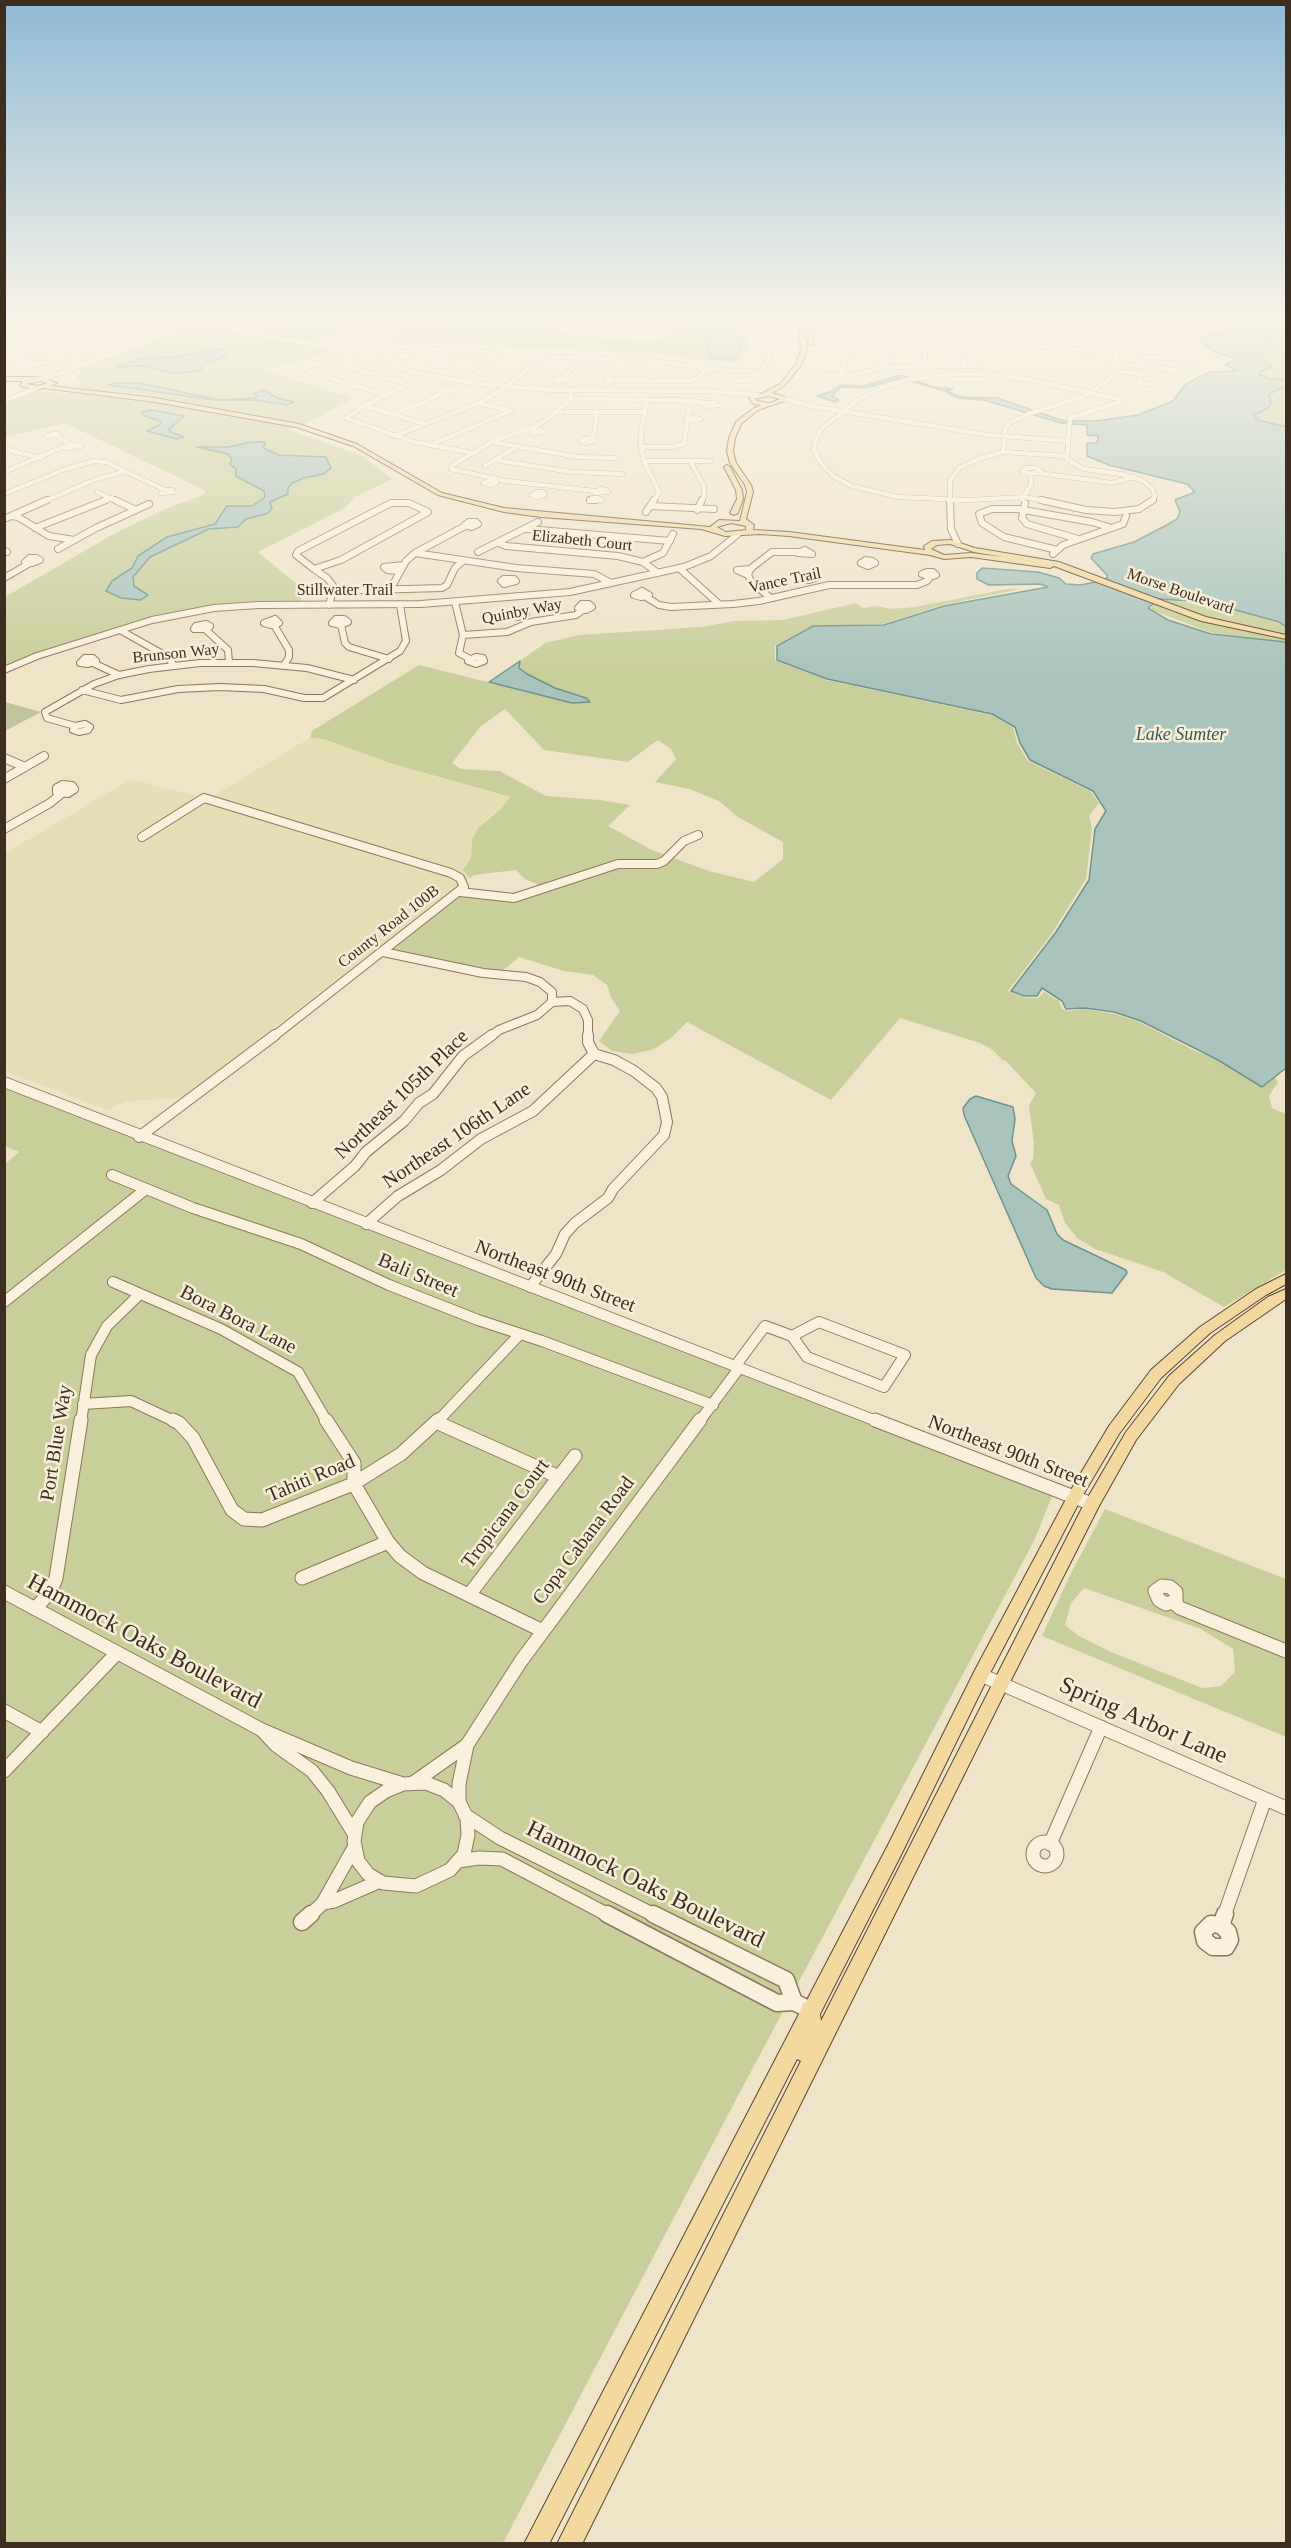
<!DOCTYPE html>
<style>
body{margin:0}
#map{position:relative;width:1291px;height:2548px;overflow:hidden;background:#f0e4c8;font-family:"Times New Roman",serif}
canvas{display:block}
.frame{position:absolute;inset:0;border:6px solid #3d2e20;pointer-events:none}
</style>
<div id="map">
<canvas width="1291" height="2548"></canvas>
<div class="frame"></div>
</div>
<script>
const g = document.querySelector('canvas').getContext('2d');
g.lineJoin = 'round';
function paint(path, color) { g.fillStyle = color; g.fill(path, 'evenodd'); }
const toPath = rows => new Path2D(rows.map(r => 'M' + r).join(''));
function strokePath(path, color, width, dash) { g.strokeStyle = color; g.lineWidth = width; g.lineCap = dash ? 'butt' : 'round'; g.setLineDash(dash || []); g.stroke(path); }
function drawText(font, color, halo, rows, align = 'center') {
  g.font = font + ' "Times New Roman",serif'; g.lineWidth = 5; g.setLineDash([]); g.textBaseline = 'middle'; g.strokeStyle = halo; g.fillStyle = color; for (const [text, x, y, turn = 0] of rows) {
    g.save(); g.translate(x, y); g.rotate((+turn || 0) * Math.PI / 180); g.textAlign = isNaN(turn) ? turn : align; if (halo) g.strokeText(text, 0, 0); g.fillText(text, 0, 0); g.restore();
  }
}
paint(toPath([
 [310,738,324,739,423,773,510,798,501,809,487,818,472,839,471,858,464,870,470,878,182,1098,127,1101,107,1110,5,1071,4,981,6,980,4,979,4,854,131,779,208,799]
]), '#e6deb5');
paint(toPath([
 [187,319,344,319,342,321,349,328,343,332,316,340,294,340,334,351,263,370,353,398,319,417,289,430,363,456,392,479,355,497,346,507,331,515,258,552,298,585,302,594,300,602,241,603,170,613,82,639,5,667,5,597,117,532,170,507,201,496,206,491,65,423,5,437,5,402,31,391,68,393,81,383,76,377,82,371,79,369,158,339,179,327],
 [669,319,753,319,753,324,733,327,748,341,748,348,739,363,645,354,383,339,402,326,469,321,520,324,560,329,573,334,644,342,659,340,669,333,673,325],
 [1242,319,1286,319,1286,380,1270,379,1260,376,1261,371,1271,369,1261,356,1260,349,1277,336,1273,331],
 [1286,386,1286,427,1255,418,1253,414,1259,413,1270,405,1268,396,1270,392],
 [1007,589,1021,589,942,605,883,624,811,626,775,646,775,660,826,680,991,715,1013,727,1017,743,1028,761,1090,791,1099,803,1089,816,1092,828,1086,879,1053,932,1008,991,1025,998,1038,998,1044,992,1059,1001,1062,1009,1068,1011,1085,1009,1114,1014,1139,1022,1195,1051,1218,1060,1262,1087,1274,1076,1278,1082,1269,1096,1272,1108,1286,1114,1286,1270,1224,1307,1163,1272,1095,1249,1077,1238,1065,1223,1059,1205,1046,1199,1030,1163,1033,1159,1034,1144,1029,1105,1036,1093,1005,1060,1003,1061,993,1050,980,1043,900,1018,831,1100,687,1022,671,1038,654,1049,633,1054,612,1051,599,1041,620,1011,611,998,607,985,593,975,564,971,519,957,501,972,376,950,455,890,512,900,545,893,541,886,525,879,516,870,474,875,470,878,463,870,471,858,472,839,479,827,501,809,510,797,393,764,324,739,310,738,312,731,419,665,572,703,586,698,555,688,527,674,519,668,520,661,545,643,579,635,701,627,734,621,783,620,856,603,863,608,877,606,892,609,914,607],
 [505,709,544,750,628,762,658,740,671,749,676,759,655,782,689,789,719,801,738,817,783,842,783,859,754,882,709,871,652,850,608,826,630,805,600,800,546,796,500,771,461,769,452,763,481,726],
 [1168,600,1232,609,1281,624,1286,629,1286,636,1205,618,1161,602],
 [1157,603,1234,628,1286,638,1286,641,1266,641,1212,633,1152,610,1151,607],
 [5,1086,1053,1494,1034,1541,739,2094,503,2543,5,2543,4,1165,19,1152,5,1146],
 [1105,1509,1286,1579,1286,1737,1042,1636,1071,1573],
 [1084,1588,1201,1629,1233,1649,1235,1672,1221,1686,1202,1688,1111,1652,1079,1636,1065,1625,1071,1603]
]), '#c9cf9b');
paint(toPath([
 [4,702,5,702,41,712,5,731]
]), '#bfc49a');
const water = toPath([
 [305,319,339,322,342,323,338,326,317,330,300,329,276,323,285,319,305,319],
 [675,319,695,319,694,321,700,324,725,326,742,342,738,357,731,361,710,357,711,354,708,352,709,340,696,329,697,327,681,323,675,319],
 [1229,319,1243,319,1276,333,1275,338,1261,347,1260,354,1272,367,1261,371,1259,374,1270,379,1286,380,1286,386,1269,394,1271,403,1269,407,1259,413,1253,414,1258,420,1286,427,1286,627,1279,622,1207,602,1159,599,1148,608,1168,620,1211,634,1286,642,1286,1068,1262,1087,1218,1060,1141,1021,1114,1012,1085,1008,1066,1009,1062,1001,1042,988,1037,996,1024,996,1011,991,1056,932,1089,880,1095,829,1106,811,1093,791,1030,760,1020,743,1015,727,992,714,827,679,777,660,777,646,813,626,884,625,944,606,1048,587,1040,584,989,585,977,579,977,573,982,568,1038,572,1059,578,1066,584,1080,585,1102,581,1107,578,1107,575,1091,558,1093,554,1134,542,1165,526,1177,519,1180,512,1175,500,1195,492,1187,484,1109,465,1087,456,1087,443,1096,443,1098,440,1098,436,1087,435,1087,425,1061,423,984,400,958,398,945,391,900,378,865,388,841,387,832,396,839,400,835,402,817,396,830,392,840,385,863,386,901,375,933,387,953,389,947,391,961,397,997,398,1064,421,1096,421,1138,415,1173,401,1185,385,1195,379,1210,372,1238,371,1225,365,1232,361,1233,358,1212,351,1200,340,1204,336,1236,328,1237,326,1229,319],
 [460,324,512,325,545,331,527,332,464,325,433,328,460,324],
 [215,349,225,349,226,356,204,364,200,370,195,372,173,373,144,366,117,367,139,359,176,357,215,349],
 [116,383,139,383,219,400,255,398,257,396,254,394,264,390,277,398,294,402,286,405,257,400,214,400,109,385,116,383],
 [152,410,184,416,169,429,171,432,184,437,177,439,147,431,161,424,160,421,145,416,141,412,152,410],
 [251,442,266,442,263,448,279,455,326,457,331,468,324,474,304,478,292,483,288,488,288,494,270,502,272,509,266,514,246,519,238,527,209,529,150,557,133,577,134,586,148,595,141,600,121,598,106,591,112,581,132,568,138,556,167,537,215,524,227,506,252,506,265,497,264,491,236,476,236,469,230,464,232,459,228,454,197,447,228,447,251,442],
 [520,661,519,668,527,674,555,688,586,698,590,702,572,703,489,682,520,661],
 [976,1096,1013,1107,1015,1119,1012,1141,1016,1156,1008,1176,1011,1184,1047,1210,1057,1234,1063,1240,1126,1270,1127,1273,1112,1293,1052,1289,1044,1286,1036,1278,964,1115,963,1108,970,1099,976,1096]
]);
paint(water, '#a9c4bc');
strokePath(water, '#6f938a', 1.5);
const minorFar5 = toPath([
 [117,318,144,322],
 [202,318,250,334,316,344,413,372,473,383,549,390,707,391,758,395],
 [365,318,367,323],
 [536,318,554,321,568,318],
 [625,318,648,323,640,332],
 [36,319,125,334],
 [147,321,151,321,153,322,143,323,147,321],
 [1124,324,1186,328],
 [1139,325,1136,331,1144,349,1144,364],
 [4,327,97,346,81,353,26,367,4,365],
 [594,327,598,329,588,329,588,328,594,327],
 [596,327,614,318],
 [916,329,924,345,926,366],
 [761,331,765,331,768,332,757,332,761,331],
 [128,334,133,334,134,335,124,335,128,334],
 [957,334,965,353,964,365],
 [1138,335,1173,336],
 [880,337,884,339,887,367],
 [845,338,894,336],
 [353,339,373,345,488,352,499,355,465,382],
 [1000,344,1091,350],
 [4,345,40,336],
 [325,346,365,335,376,324,384,321,429,318],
 [1143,346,1180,347],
 [404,355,408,355,410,356,399,357,404,355],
 [1145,357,1195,359],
 [4,359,71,341],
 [333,359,300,369,386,395],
 [326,361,405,383,404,386,364,406,346,418,414,442,474,453],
 [439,364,443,364,446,366,434,366,439,364],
 [1123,364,1176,370],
 [1114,371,1143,374],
 [1143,374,1137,382,1154,385,1164,376,1196,361,1196,358,1176,344,1173,336,1184,329,1205,324,1201,320],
 [821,375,853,375,887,367,981,366],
 [845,375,841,372,847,354,845,337,847,333,859,330,987,327,1111,333],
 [559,378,564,379,566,380,555,381,559,378],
 [563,378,583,357],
 [36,379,47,378,150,340,171,329,180,318],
 [607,380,689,381,696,379,708,369],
 [741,380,747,380,750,381,738,381,741,380],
 [747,380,761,371,770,355,771,338,766,333],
 [607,385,610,376,622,360],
 [447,389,451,389,454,391,442,391,447,389],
 [572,390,569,401,546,420,534,427,495,440,453,465,451,469,506,481,595,491],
 [570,399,678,400,705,403],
 [647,399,641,431,641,447,644,461,659,492,653,502],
 [784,399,811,406,988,435,1068,441],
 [4,401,37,388],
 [706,403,715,403,718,405,708,406,704,404,706,403],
 [364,406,425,424],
 [556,412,645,412],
 [394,413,421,404,444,392],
 [686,421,701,419,687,417],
 [540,430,545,432,531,433,533,431,540,430],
 [52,434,58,434,59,435,47,436,52,434],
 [394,436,479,403,506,387,543,356,661,362,708,369,759,372],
 [582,439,591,439,595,440,585,443,581,441,582,439],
 [591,439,594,434,597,412],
 [492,442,578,457,616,458],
 [430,445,511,411,479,403],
 [641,447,671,447,684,444,690,401],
 [66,448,81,446,70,444],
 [4,449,41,458],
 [1003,452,1005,430,1009,423,1028,414,1085,396,1111,378,1117,351,1114,339,1103,318],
 [495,460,572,472,622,474],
 [644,461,710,461],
 [690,461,704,486,704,497,701,502],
 [485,466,516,447],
 [1027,468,1036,468,1041,471,1031,474,1022,471,1027,468],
 [4,472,70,444,58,437],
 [1039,473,1112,483,1134,477],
 [489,481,495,481,496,483,490,485,483,483,489,481],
 [600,489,606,490,608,492,595,493,600,489],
 [167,490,172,490,174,492,161,493,167,490],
 [97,492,119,502],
 [537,492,543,492,545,495,538,497,532,495,537,492],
 [4,494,66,469,94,461,106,462,165,490],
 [592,498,598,498,602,500,589,501,592,498],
 [1022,499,1031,485,1031,474],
 [43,502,96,479,124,472],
 [102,502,112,498],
 [950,502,950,481,959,468,978,459,1003,452,1066,456],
 [1048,502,1025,497,968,500,898,497,852,486,833,476,820,462,814,449,815,442,821,429,858,400,881,388,906,380,953,374,984,374,1026,379,1118,399,1120,402,1070,418,1067,459,1084,469,1121,474,1141,480,1152,488,1155,496,1151,502]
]);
const minorFar4 = toPath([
 [115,500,136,510],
 [590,500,596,500],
 [950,500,951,529,958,544],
 [1041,500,1086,510,1115,512,1139,509,1153,500],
 [391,503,409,503,428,512,341,560,314,569,296,555,298,551,391,503],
 [1025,503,1022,518,1027,524,1078,539],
 [651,506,714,509],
 [697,510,702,500],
 [646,512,654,500],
 [11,516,18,517,49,536,74,540],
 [4,519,47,500],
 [469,522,476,522,478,524,471,527,465,525,469,522],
 [35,528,106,500],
 [527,529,670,541],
 [499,543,506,546,618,556,643,562,658,573],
 [58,549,96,528,149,504],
 [4,550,7,552],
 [805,550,812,554,798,553,805,550],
 [1057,550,1004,537,982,523,979,514,992,509,1018,509,1092,522,1112,528],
 [478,552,538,522],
 [415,553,516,568,594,574,611,583],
 [1053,554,1063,545,1123,524,1126,516],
 [30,558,36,558,40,560,32,563,25,562,30,558],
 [866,560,872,561,875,563,868,566,861,563,866,560],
 [643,562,663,553,673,534],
 [679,568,719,604],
 [314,569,327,578,334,587,329,605],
 [399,571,387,570,384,567,404,565],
 [927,572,933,572,936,575,930,577,922,574,927,572],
 [748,575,737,570,751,569],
 [805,575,811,575,815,578,809,580,801,578,805,575],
 [4,578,30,563],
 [504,579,514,579,516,581,504,584,501,581,504,579],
 [390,590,406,561,415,553,465,526],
 [333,591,442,588,447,585,455,568,463,561],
 [642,591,649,595,641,597,634,595,642,591],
 [646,597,659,605,671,607,733,604,759,601,829,585,917,585,927,581,930,577],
 [771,598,752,583,748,575,750,569,772,552,798,552],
 [455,602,463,635,459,653,470,659],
 [582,604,589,604,592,607,586,610,578,608,582,604],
 [520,611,526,614,518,617,511,615,520,611],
 [275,619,279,623,271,625,264,623,275,619],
 [336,619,344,619,348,622,341,625,332,623,336,619],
 [206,624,210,626,208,629,194,629,196,626,206,624],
 [274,625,289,650,289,657,284,665],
 [341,625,345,643,349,647,389,659],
 [120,630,168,657,174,666],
 [206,630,228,650,229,662],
 [463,635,507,632,531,622,576,615,583,610],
 [476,657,483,658,484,661,476,664,468,661,476,657],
 [85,658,93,658,96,661,88,664,80,663,85,658],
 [93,663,119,675],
 [4,670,37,656,152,620,214,608,259,605,421,604,570,592,684,567,711,556,738,534],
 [82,690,121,700,178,689,220,687,264,689,304,698,323,698,400,651,406,641,400,605],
 [85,724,90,727,88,730,79,732,73,730,75,726,85,724],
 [75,726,47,718,45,712,94,684,119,675,149,669,200,663,253,663,307,668,354,680]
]);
const minorFar3 = toPath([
 [4,758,25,767],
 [4,779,44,756],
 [63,785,72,786,74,789,68,793,57,792,57,788,63,785],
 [4,829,50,803,61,794],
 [142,837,204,798,451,873,460,878,464,887,273,1037],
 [460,892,514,898,618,864,657,864,664,861,684,841,698,835],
 [383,952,483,973,526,977,540,982,552,992,552,1002,570,1001,583,1009,588,1020,588,1037],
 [490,1037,499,1030,537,1015,552,1002]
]);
const minorFar2 = toPath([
 [4,1082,879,1422],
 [139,1137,275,1035],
 [112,1175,193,1208,301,1244,389,1285,478,1320,542,1341,713,1405],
 [312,1203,355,1166,366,1152,404,1121,419,1103,433,1094,463,1056,492,1035],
 [366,1224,398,1196,441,1170,481,1139,533,1111,594,1054],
 [113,1282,221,1329,298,1372,327,1422],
 [530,1287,556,1254,565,1234,575,1223,608,1198,613,1189,664,1135,667,1122,662,1097,656,1088,634,1071,614,1060,594,1054,588,1042,588,1035],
 [4,1302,146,1189],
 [819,1322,905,1355,884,1387,807,1357,792,1336,819,1322],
 [736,1365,765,1326,792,1336],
 [83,1404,131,1401,176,1422],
 [81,1422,91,1355,107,1326,140,1294],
 [437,1422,520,1334],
 [699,1422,740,1367]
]);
const minorFar1 = toPath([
 [173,1420,179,1423,193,1438,232,1510,244,1519,262,1520,353,1484,401,1454,438,1420],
 [326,1420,354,1463,354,1484,388,1542,400,1556,423,1573,543,1631],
 [875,1420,1092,1504],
 [436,1422,559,1477],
 [302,1578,388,1542],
 [1162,1586,1170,1587,1176,1592,1176,1601,1166,1604,1159,1600,1155,1591,1162,1586],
 [4,1592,262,1730],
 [469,1595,575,1456],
 [1174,1603,1180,1608,1286,1651],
 [35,1609,51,1591,56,1578,81,1420],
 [981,1675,1286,1808],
 [4,1711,42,1732],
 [467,1745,521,1661,700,1420],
 [4,1771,117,1653],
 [413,1783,467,1745,459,1784,459,1803],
 [426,1783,444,1790,459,1802,467,1818,468,1835,464,1854,450,1870,416,1886,383,1883,368,1874,358,1861,354,1841,357,1822,370,1802,386,1791,403,1784,426,1783],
 [465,1815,500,1838,656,1916],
 [355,1835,328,1791,312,1771,277,1746,262,1730,351,1768,403,1784],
 '1033 1854a12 12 0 1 1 24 0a12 12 0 1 1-24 0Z',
 [1050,1844,1101,1727],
 [355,1846,323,1903,334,1901,380,1881],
 [458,1861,479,1858,502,1859,610,1916],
 [309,1916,323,1903],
 [1224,1916,1265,1799]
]);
const minor = toPath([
 [607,1914,777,2003,794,2002,810,2010],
 [653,1914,786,1980,794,2002],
 [302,1922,311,1914],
 [1211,1924,1221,1925,1228,1932,1230,1940,1226,1947,1213,1947,1205,1941,1203,1932,1211,1924],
 [1221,1925,1225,1914]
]);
const major = toPath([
 [803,318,809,318,805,329,807,349,802,364,784,386,772,393,783,396,787,400,758,410,741,424,735,438,733,451,736,463,751,485,753,492,746,519,754,525,753,530,789,532,925,550,924,546,932,541,951,540,975,548,1059,562,1206,617,1286,635,1286,639,1201,621,1054,566,1050,568,971,557,944,559,930,555,789,536,760,534,725,536,701,529,541,517,504,512,438,495,353,446,296,427,155,402,43,388,37,390,20,386,23,381,4,381,4,377,41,377,57,383,51,386,155,398,299,424,357,444,442,493,504,508,710,527,719,520,740,521,747,492,745,485,730,463,727,451,729,438,736,422,754,408,761,405,753,404,749,397,763,393,780,384,796,364,801,349,799,329,803,318],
 [41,381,48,383,37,386,27,384,41,381],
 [768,396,780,399,770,403,757,401,755,399,768,396],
 [731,523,746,526,746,530,726,532,717,527,731,523],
 [950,544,974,552,1004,557,971,553,944,555,931,549,937,545,950,544],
 [812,318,818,318,819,324,812,334,814,343,811,345,808,343,806,334,813,324,812,318],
 [727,465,730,467,742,490,743,499,738,513,734,515,730,513,737,499,736,490,724,467,727,465],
 [1286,1274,1286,1284,1266,1295,1210,1333,1161,1378,1119,1434,1083,1495,987,1679,900,1857,820,2014,821,2021,1084,1504,1126,1432,1169,1376,1215,1335,1268,1297,1286,1289,1286,1299,1225,1341,1179,1384,1136,1440,1099,1506,1007,1688,582,2544,557,2544,801,2061,797,2059,549,2544,524,2544,800,2012,803,2003,806,2002,888,1845,975,1670,1072,1488,1109,1426,1151,1370,1200,1327,1256,1289,1286,1274]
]);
strokePath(minorFar5, '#8d765c', 5);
strokePath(minorFar4, '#8d765c', 8);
strokePath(minorFar3, '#8d765c', 10);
strokePath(minorFar2, '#8d765c', 12);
strokePath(minorFar1, '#8d765c', 15);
strokePath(minor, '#8d765c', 19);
strokePath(major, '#5b4430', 2);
strokePath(minorFar5, '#faf1dc', 4.5);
strokePath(minorFar4, '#faf1dc', 6);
strokePath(minorFar3, '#faf1dc', 8);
strokePath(minorFar2, '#faf1dc', 10);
strokePath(minorFar1, '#faf1dc', 13);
strokePath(minor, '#faf1dc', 16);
paint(major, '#f3d9a0');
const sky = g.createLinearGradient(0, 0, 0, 675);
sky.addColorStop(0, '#8fbad6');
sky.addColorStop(0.47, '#f8f3e6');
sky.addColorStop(1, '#f8f3e600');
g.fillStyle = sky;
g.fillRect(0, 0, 1291, 675);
drawText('16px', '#3d2e20', '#f7eed8', [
 ["Elizabeth Court",582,541,6],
 ["Vance Trail",785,581,-12],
 ["Stillwater Trail",345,591],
 ["Morse Boulevard",1180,592,19],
 ["Quinby Way",522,612,-11],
 ["Brunson Way",176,654,-6],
 ["County Road 100B",389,927,-38]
]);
drawText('italic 18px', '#2f5d5a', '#f7eed8', [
 ["Lake Sumter",1181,735]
]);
drawText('20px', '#3d2e20', '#f7eed8', [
 ["Northeast 105th Place",402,1095,-44],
 ["Northeast 106th Lane",457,1136,-34],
 ["Bali Street",418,1276,23],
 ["Northeast 90th Street",555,1277,21],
 ["Bora Bora Lane",238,1320,27],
 ["Port Blue Way",57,1443,-81],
 ["Northeast 90th Street",1008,1452,21],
 ["Tahiti Road",311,1479,-23],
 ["Tropicana Court",506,1514,-53],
 ["Copa Cabana Road",584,1541,-53]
]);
drawText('24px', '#3d2e20', '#f7eed8', [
 ["Hammock Oaks Boulevard",144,1642,28],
 ["Spring Arbor Lane",1143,1721,24],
 ["Hammock Oaks Boulevard",645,1885,26]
]);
</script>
